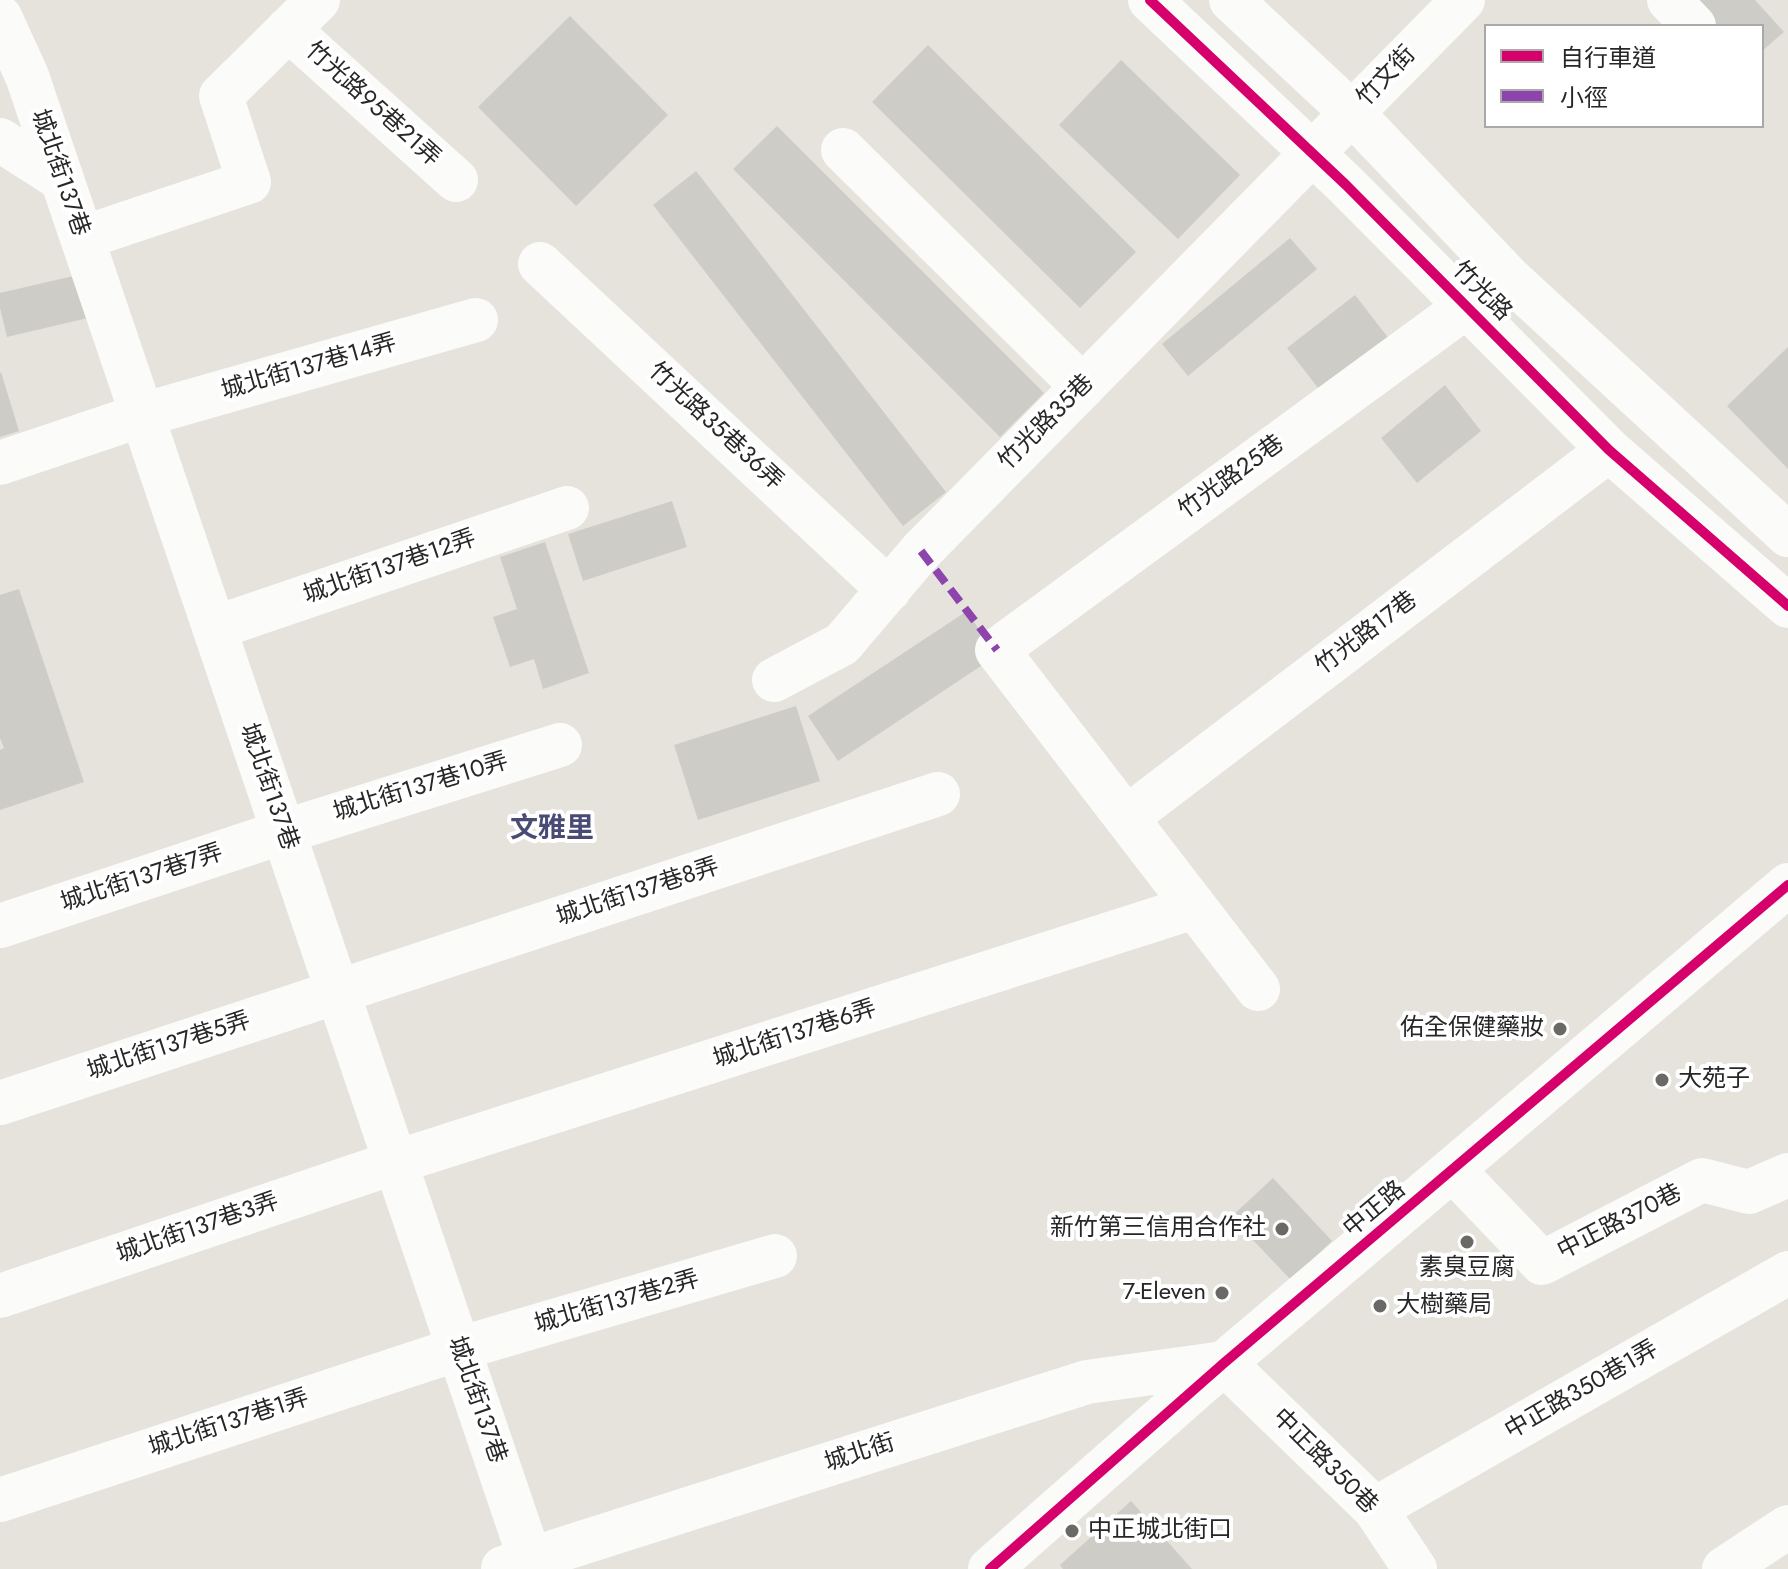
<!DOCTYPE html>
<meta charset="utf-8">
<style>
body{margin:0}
#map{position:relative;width:1788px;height:1569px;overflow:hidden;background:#e5e3dc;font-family:Jost,"Noto Sans TC",sans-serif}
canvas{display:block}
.legend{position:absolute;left:1484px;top:24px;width:280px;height:104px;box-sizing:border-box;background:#fff;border:2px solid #a9a9a9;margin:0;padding:10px 14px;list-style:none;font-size:24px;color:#272727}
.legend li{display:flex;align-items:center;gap:16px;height:40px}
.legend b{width:40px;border:2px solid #a9a9a9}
</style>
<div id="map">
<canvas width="1788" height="1569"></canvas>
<ul class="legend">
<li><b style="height:10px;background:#d6006c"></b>自行車道</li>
<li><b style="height:10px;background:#8e44ad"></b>小徑</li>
</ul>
</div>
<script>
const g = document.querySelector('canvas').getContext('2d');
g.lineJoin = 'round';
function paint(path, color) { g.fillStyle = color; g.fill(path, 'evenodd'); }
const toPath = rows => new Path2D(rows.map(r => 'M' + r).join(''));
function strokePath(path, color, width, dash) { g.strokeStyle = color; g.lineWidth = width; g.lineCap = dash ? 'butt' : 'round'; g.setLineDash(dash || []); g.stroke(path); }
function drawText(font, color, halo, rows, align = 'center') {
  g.font = font + ' Jost,"Noto Sans TC",sans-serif'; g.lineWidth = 8; g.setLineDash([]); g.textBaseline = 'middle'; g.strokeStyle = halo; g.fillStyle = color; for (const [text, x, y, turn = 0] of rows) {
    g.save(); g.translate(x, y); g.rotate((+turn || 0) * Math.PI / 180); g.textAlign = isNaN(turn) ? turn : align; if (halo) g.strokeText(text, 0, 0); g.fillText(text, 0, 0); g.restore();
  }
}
paint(toPath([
 [1692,0,1755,0,1784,32,1762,51,1762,26,1715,26],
 [570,16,668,115,576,206,478,107],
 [928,45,1136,252,1080,308,872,102],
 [1121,60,1240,175,1178,239,1059,125],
 [777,126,1044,393,1000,437,733,169],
 [696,171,946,492,903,526,653,205],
 [1290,238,1317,269,1188,376,1162,344],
 [82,274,92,317,7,337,0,308,0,293],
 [1355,295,1390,340,1322,393,1287,348],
 [1788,347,1788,469,1727,406],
 [1,372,19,431,0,437,0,373],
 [1445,385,1481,431,1417,483,1381,438],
 [672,501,687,547,583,581,568,534],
 [545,542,589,673,543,689,534,659,510,667,493,617,517,609,500,557],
 [19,589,84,782,0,810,0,750,4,748,0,738,0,595],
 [967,611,996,656,838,761,808,716],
 [796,706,820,781,698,820,674,745],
 [1273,1178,1332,1241,1291,1280,1231,1217],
 [1131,1501,1192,1569,1063,1569,1060,1565]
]), '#ceccc7');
strokePath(toPath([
 [1150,0,1346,185,1609,450,1788,606],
 [1231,0,1352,113,1508,277,1788,535],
 [1669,0,1694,26],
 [0,17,27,76,530,1559],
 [288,29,456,180],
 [0,140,61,179],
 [843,150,1083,387],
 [82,238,249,182,221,96,318,0],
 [540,264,889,590],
 [0,463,142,415,476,320],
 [214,628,567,508],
 [774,680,842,644,921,551,1463,0],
 [1126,818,1609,450],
 [0,926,283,832,560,745],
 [1258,989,997,650,1467,306],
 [0,1103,938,794],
 [1453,1170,1542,1263,1702,1180,1749,1192,1788,1175],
 [0,1296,396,1162,1194,907],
 [0,1500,458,1349,775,1256],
 [1375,1509,1788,1273],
 [503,1568,1087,1382,1224,1363,1375,1509,1415,1569],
 [990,1569,1224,1363,1788,885],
 [1724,1569,1788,1527]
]), '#fbfbfa', 44);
strokePath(toPath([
 [921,551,997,650]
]), '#8e44ad', 8, [16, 8]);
strokePath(toPath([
 [1150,0,1346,185,1609,450,1788,606],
 [990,1569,1224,1363,1788,885]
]), '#d6006c', 10);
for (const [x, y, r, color] of [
 [1560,1029,8,"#6a6966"],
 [1662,1080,8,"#6a6966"],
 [1282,1229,8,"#6a6966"],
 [1467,1242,8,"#6a6966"],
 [1222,1293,8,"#6a6966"],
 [1380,1306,8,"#6a6966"],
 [1072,1531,8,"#6a6966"]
]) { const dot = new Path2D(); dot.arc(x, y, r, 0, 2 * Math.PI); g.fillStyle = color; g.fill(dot); strokePath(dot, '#fff', 3); }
drawText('24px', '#272727', '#fff', [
 ["竹文街",1387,77,-46],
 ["竹光路95巷21弄",372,105,42],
 ["城北街137巷",59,173,71],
 ["竹光路",1481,292,45],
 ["城北街137巷14弄",309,368,-16],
 ["竹光路35巷",1047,423,-45],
 ["竹光路35巷36弄",715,427,43],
 ["竹光路25巷",1232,478,-36],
 ["城北街137巷12弄",390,568,-19],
 ["竹光路17巷",1367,634,-37],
 ["城北街137巷",268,787,71],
 ["城北街137巷10弄",421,788,-17],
 ["城北街137巷7弄",142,879,-18],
 ["城北街137巷8弄",638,893,-18],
 ["城北街137巷6弄",795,1035,-18],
 ["城北街137巷5弄",169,1047,-18],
 ["中正路",1375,1210,-40],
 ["中正路370巷",1620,1223,-27],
 ["城北街137巷3弄",198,1229,-19],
 ["城北街137巷2弄",617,1303,-16],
 ["中正路350巷1弄",1582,1391,-30],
 ["城北街137巷",476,1400,71],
 ["城北街137巷1弄",229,1424,-18],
 ["城北街",860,1454,-18],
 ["中正路350巷",1324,1462,45]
]);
drawText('24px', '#272727', '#fff', [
 ["佑全保健藥妝",1544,1029],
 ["大苑子",1678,1080,"left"],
 ["新竹第三信用合作社",1266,1229],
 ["素臭豆腐",1467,1269,"center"],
 ["7-Eleven",1206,1293],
 ["大樹藥局",1396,1306,"left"],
 ["中正城北街口",1088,1531,"left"]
], 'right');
drawText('bold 28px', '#494b75', '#fff', [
 ["文雅里",552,830]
]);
</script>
